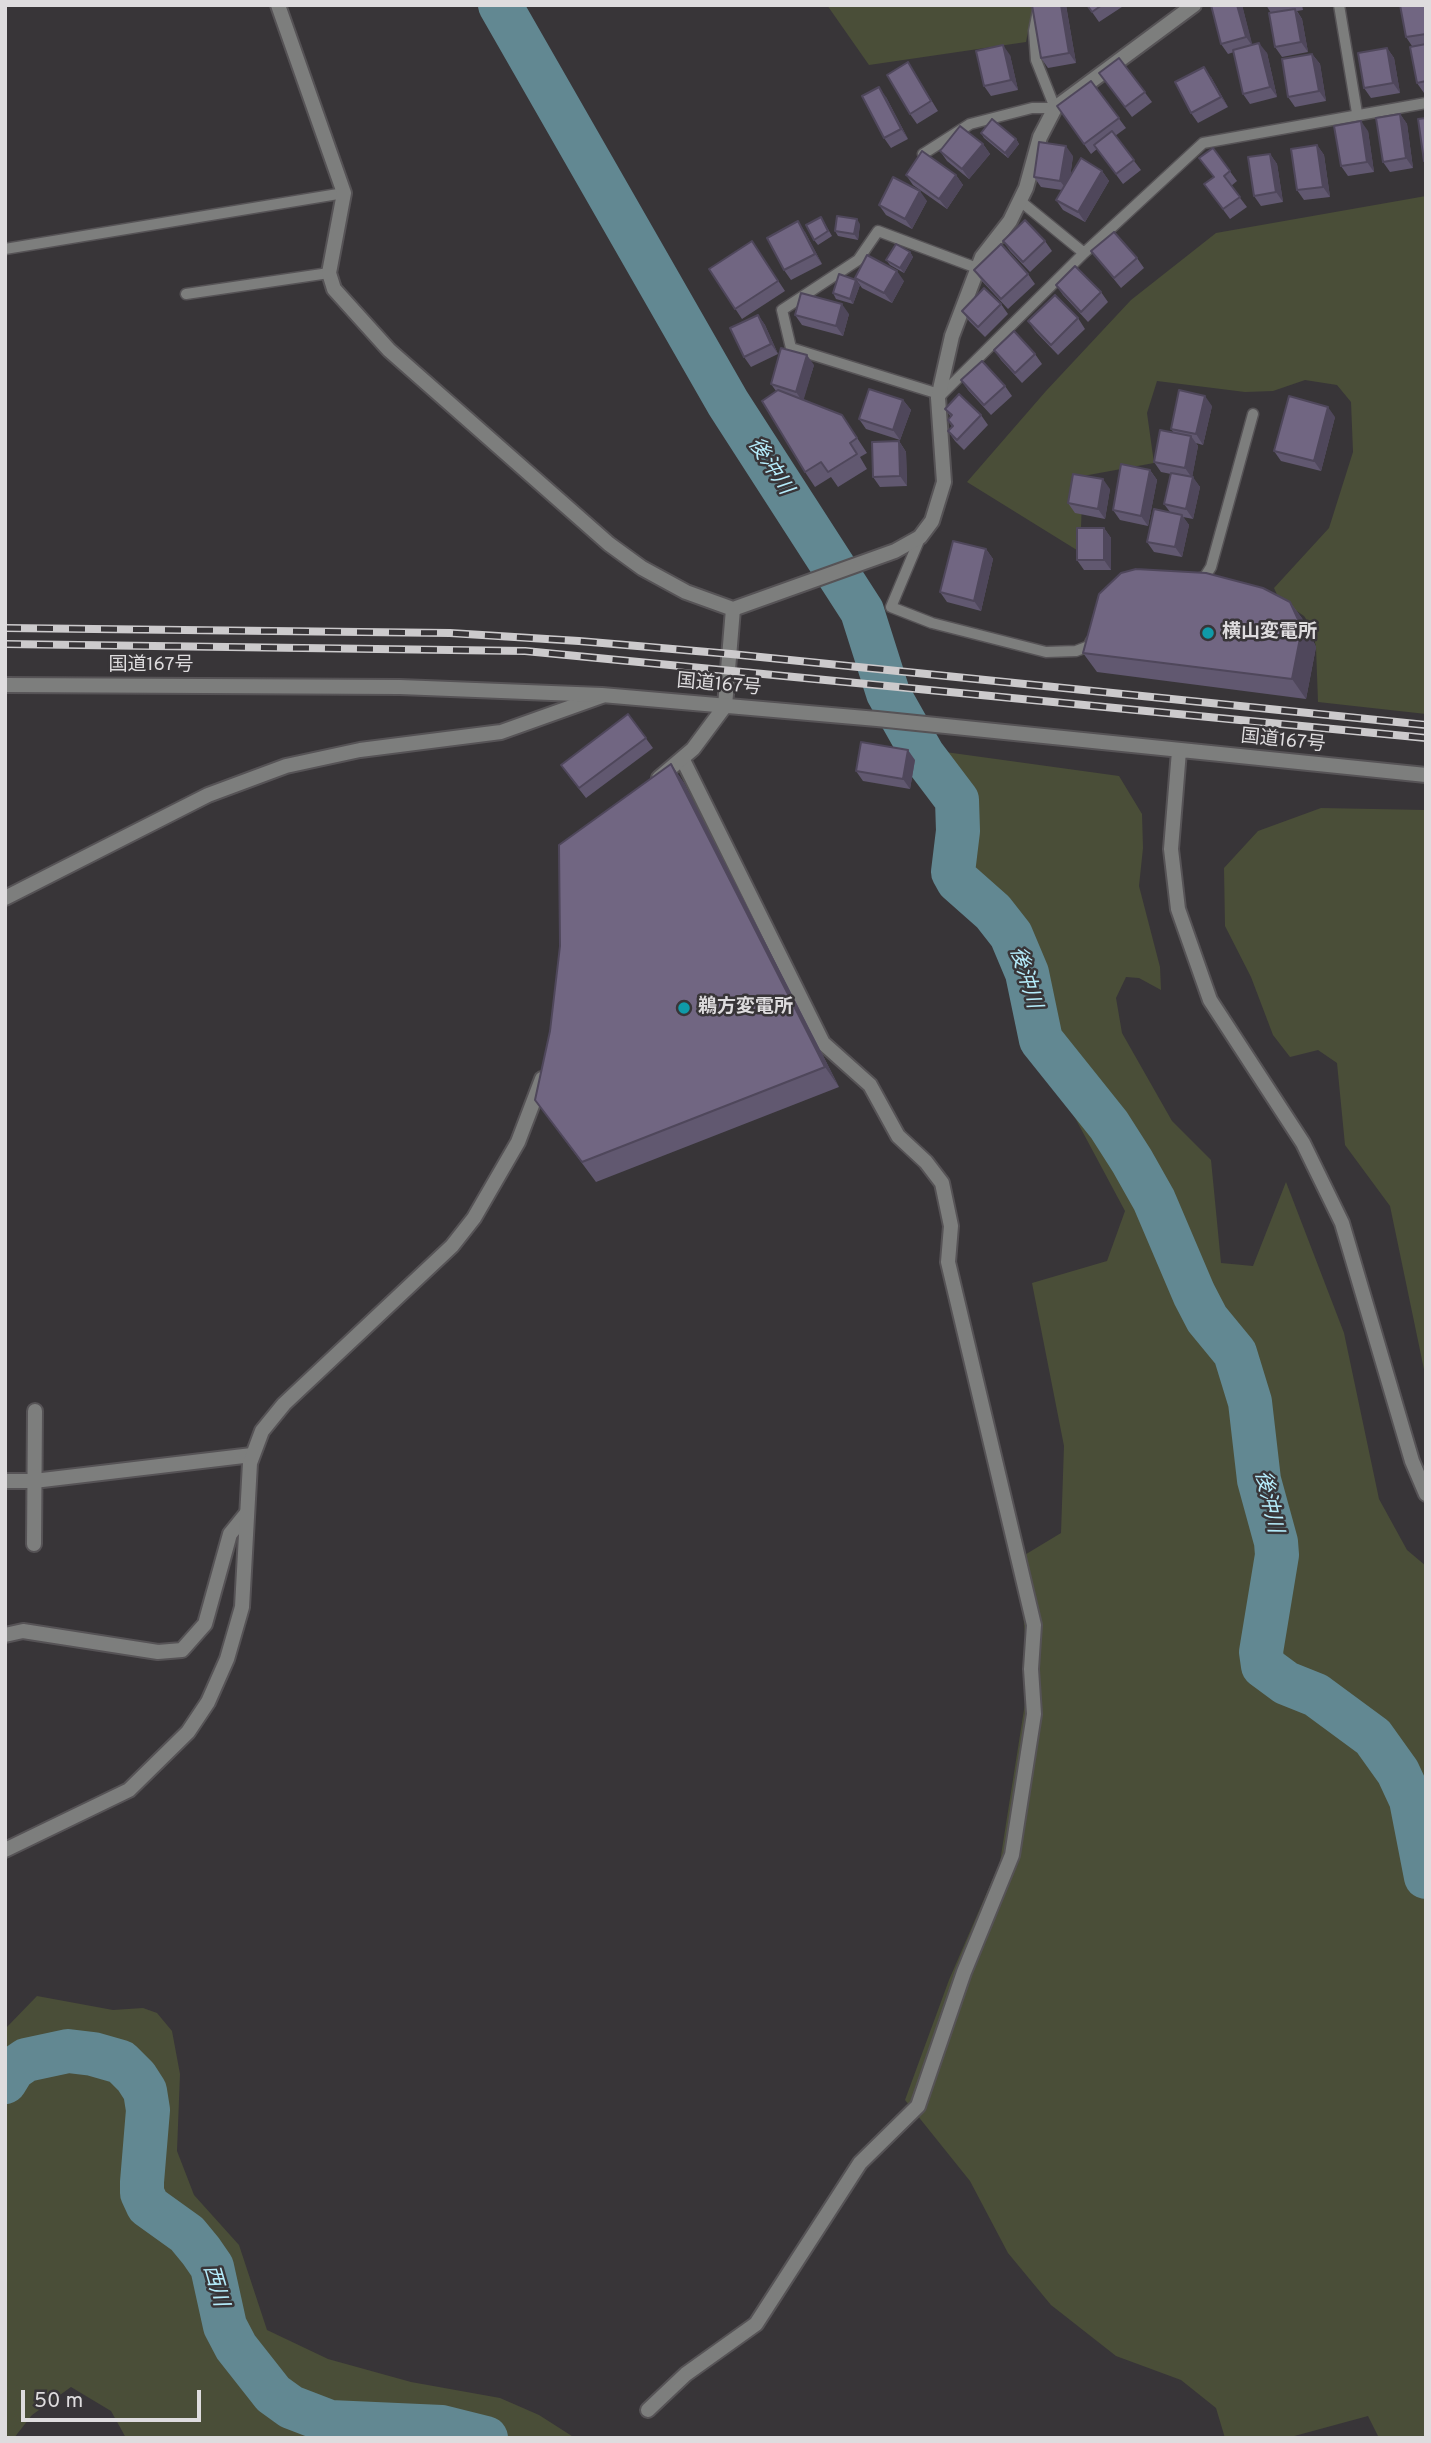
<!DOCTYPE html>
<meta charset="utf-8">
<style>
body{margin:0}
#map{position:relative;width:1431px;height:2443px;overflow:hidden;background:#383538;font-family:Overpass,sans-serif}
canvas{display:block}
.frame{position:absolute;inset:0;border:7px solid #dedcde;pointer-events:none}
.scale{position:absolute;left:21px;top:2390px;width:180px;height:32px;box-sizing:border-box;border:4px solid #dedcde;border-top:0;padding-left:9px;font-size:21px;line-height:24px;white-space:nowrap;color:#dedcde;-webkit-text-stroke:5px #383538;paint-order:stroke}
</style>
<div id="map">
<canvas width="1431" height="2443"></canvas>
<div class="frame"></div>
<div class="scale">50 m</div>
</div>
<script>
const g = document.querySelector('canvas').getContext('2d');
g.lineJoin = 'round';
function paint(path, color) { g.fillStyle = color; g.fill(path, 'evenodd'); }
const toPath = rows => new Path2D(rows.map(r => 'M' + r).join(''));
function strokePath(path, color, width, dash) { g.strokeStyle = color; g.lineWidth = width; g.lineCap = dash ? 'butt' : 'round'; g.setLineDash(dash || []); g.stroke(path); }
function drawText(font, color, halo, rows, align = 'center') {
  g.font = font + ' Overpass,"Noto Sans JP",sans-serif'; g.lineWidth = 5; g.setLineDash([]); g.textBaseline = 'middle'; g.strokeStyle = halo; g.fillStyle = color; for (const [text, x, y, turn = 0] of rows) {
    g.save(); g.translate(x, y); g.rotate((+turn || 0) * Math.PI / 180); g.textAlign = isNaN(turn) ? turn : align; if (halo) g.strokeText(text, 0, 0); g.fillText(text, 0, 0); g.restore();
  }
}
paint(toPath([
 [827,5,1033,5,1026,42,869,65],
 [1426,196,1426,714,1318,702,1316,647,1312,628,1304,616,1279,599,1274,588,1329,528,1353,452,1351,402,1337,385,1305,380,1273,391,1245,392,1157,381,1147,413,1154,463,1083,476,1080,552,967,482,1046,391,1131,300,1216,233],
 [938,751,1119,776,1142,814,1143,848,1139,886,1160,967,1161,990,1139,978,1126,977,1116,998,1122,1033,1172,1121,1211,1160,1221,1263,1253,1266,1286,1182,1344,1333,1379,1499,1407,1550,1426,1566,1426,2438,1379,2438,1368,2416,1287,2438,1225,2438,1216,2408,1181,2380,1116,2356,1051,2305,1008,2253,970,2181,905,2100,949,1980,1000,1862,1029,1678,1018,1559,1061,1533,1064,1446,1032,1283,1107,1261,1125,1211,1073,1114,1042,1074,1026,1025,1006,944,985,914,969,871,973,796,938,766],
 [1321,808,1426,810,1426,1379,1390,1206,1345,1145,1337,1063,1318,1050,1290,1057,1273,1035,1251,977,1225,926,1224,868,1258,831],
 [37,1996,113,2010,143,2008,157,2013,172,2031,180,2074,177,2151,194,2195,239,2245,267,2330,328,2359,411,2382,500,2398,539,2415,575,2438,126,2438,111,2411,71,2387,32,2415,14,2438,5,2438,5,2029]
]), '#4a4e38');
strokePath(toPath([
 [500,5,728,403,862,611,888,693,923,755,957,800,958,831,953,872,958,881,993,912,1011,935,1027,973,1041,1040,1109,1125,1132,1161,1154,1200,1194,1294,1207,1319,1235,1353,1250,1402,1259,1480,1276,1542,1277,1555,1261,1652,1263,1666,1286,1683,1316,1695,1373,1737,1398,1772,1411,1800,1426,1877],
 [5,2082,13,2069,26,2060,68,2051,93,2054,121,2062,136,2077,145,2091,148,2110,142,2182,142,2193,148,2206,187,2234,201,2251,212,2267,225,2326,236,2347,273,2394,291,2407,330,2422,442,2427,486,2438]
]), '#628892', 44);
const service = toPath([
 [1339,5,1357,113],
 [923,154,970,124,1032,108,1055,108,1036,60,1034,31,1039,5],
 [1019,200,1084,253],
 [5,249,344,193],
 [186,294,329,273],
 [939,394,791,348,782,310,858,260,878,231,977,268],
 [938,398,1084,253,1203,143,1426,103],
 [920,538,891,607,932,623,1046,652,1076,651,1089,646,1091,641],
 [1200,578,1204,578,1211,567,1253,414]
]);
const minor = toPath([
 [278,5,344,193,329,273,334,289,389,350,609,544,642,568,686,592,733,609,895,551,920,537,932,521,944,482,938,398,952,336,982,257,1010,221,1026,188,1040,137,1055,108,1194,5],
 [725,706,733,609],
 [5,898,208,795,286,766,360,750,501,732,602,696],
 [5,1481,34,1481,252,1455],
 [34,1544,35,1411],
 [5,1635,23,1631,158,1652,182,1650,205,1624,230,1534,247,1513],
 [648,2410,686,2374,756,2324,860,2163,918,2106,964,1972,1012,1855,1034,1714,1031,1669,1034,1625,948,1262,951,1226,942,1183,926,1162,898,1136,870,1085,823,1043,683,760]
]);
const tertiary = toPath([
 [5,685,400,687,602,695,877,719,1426,775],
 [1179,751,1171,849,1178,909,1210,1000,1303,1143,1342,1223,1412,1461,1426,1494],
 [659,778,693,749,725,706],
 [5,1850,129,1790,188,1732,208,1702,227,1659,242,1607,250,1463,262,1431,284,1404,452,1246,474,1218,518,1142,542,1079]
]);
strokePath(service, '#565356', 13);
strokePath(minor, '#565356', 18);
strokePath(tertiary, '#565356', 18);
strokePath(service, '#7d7e7d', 10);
strokePath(minor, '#7d7e7d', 14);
strokePath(tertiary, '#7d7e7d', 14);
const rail = toPath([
 [5,628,450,633,579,641,731,654,1426,725],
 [5,644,525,651,1426,738]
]);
strokePath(rail, '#cccacc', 8);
strokePath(rail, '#383538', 5, [16]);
paint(toPath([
 [1032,5,1066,5,1076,63,1048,68,1041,58],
 [1087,5,1125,5,1099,22],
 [1242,5,1252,45,1267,53,1277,97,1250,104,1243,94,1234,52,1228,54,1221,44],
 [1266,5,1302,5,1303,10,1297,11,1302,19,1308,52,1282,57,1275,47,1271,13],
 [1426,5,1426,93,1424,93,1417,83,1412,46,1406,37],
 [1387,48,1394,58,1400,93,1371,98,1364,88],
 [1312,54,1320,64,1326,101,1295,107,1288,97],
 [1010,55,1018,90,991,96,984,86],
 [1119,58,1152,102,1132,117,1099,73],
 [908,62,938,111,917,124,910,114],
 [1211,77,1228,107,1198,123,1191,113],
 [1091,81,1126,128,1115,136,1141,170,1123,184,1097,149,1091,154,1057,106],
 [886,97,908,139,891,148,884,138],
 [1400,114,1407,124,1413,168,1390,172,1383,162],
 [1368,131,1374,172,1348,176,1341,166],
 [981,133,1016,139,1019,144,1008,158,984,138],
 [983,144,990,154,969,179,947,161,940,151],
 [1317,145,1324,155,1330,197,1304,200,1297,190],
 [1213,148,1237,181,1231,186,1247,207,1230,219,1204,184,1213,177],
 [1270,154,1277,164,1283,202,1261,206,1254,196],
 [1073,156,1070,177,1102,171,1109,181,1085,222,1063,210,1056,200,1062,190,1041,187,1034,177],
 [906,175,956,175,963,185,947,209,913,185],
 [927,201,912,229,886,215,879,205],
 [824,222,832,236,818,245,814,240],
 [860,224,858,240,838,236,835,231],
 [805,232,822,264,791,280,784,270],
 [752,241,785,291,742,319,709,269],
 [1003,241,1045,241,1052,251,1030,272,1010,251],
 [1091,251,1137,258,1144,268,1121,288],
 [910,252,913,257,904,273,890,265,886,260],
 [974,270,1028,274,1035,284,1008,309,981,280],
 [855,278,904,281,892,303,862,288],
 [860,285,853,304,836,299,833,293],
 [1056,285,1101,292,1108,302,1088,322,1063,295],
 [1001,304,1008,314,985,337,969,321,962,311],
 [849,314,843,336,802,325,795,315],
 [758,315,765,325,778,354,751,367,744,357],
 [1078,318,1085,329,1058,355,1035,331,1028,321],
 [994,350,1035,354,1042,364,1022,383,1001,360],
 [814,365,803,400,842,415,867,453,860,457,867,469,838,487,831,477,815,487,805,472,776,391,771,384],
 [961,380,1005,386,1012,396,991,415,968,390],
 [903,400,911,410,900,440,866,429,859,419],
 [1212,406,1203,445,1196,443,1198,446,1192,477,1200,487,1193,519,1183,517,1189,525,1182,557,1154,552,1147,542,1170,512,1164,504,1171,474,1161,472,1154,462,1174,433,1171,429],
 [945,409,981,415,988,425,964,450,955,441,948,431,952,427,948,420,951,417],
 [1335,417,1321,471,1281,461,1274,451],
 [899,441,906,452,907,486,880,487,873,477],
 [1150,470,1157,480,1148,526,1120,520,1113,510],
 [1110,489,1105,519,1075,513,1068,503],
 [1104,528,1111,538,1111,570,1084,570,1077,560],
 [986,549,993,559,981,611,947,602,940,592],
 [1290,602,1304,621,1316,647,1306,699,1097,672,1083,653],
 [628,714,653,748,586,798,568,775],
 [915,760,910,789,863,781,856,771],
 [671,764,684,783,839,1087,596,1182,535,1100]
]), '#615870');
paint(toPath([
 [1061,5,1066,6,1076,63,1069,53],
 [1237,5,1242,5,1253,47,1246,37],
 [1295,9,1302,19,1308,52,1301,42],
 [1259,43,1267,53,1277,97,1270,87],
 [1003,45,1010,55,1018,90,1011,80],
 [1387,48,1394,58,1400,93,1393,83],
 [1312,54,1320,64,1326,101,1319,91],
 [1204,67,1211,77,1228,107,1221,97],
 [879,87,886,97,908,139,901,129],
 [1400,114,1407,124,1413,168,1406,158],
 [1361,121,1368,131,1374,172,1367,162],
 [1016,139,1019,144,1008,158,1005,153],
 [983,144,990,154,969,179,962,169],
 [1317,145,1324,155,1330,197,1323,187],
 [1066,146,1073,156,1068,191,1060,181],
 [1270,154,1277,164,1283,202,1276,192],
 [1102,171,1109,181,1085,222,1078,212],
 [956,175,963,185,947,209,939,199],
 [920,191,927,201,912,229,905,219],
 [857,219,860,224,858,240,854,234],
 [798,221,805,232,822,264,815,254],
 [910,252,913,257,904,273,900,268],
 [897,271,904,281,892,303,884,293],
 [856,280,860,285,853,304,850,299],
 [842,304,849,314,843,336,836,326],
 [758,315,765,325,778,354,771,344],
 [807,355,814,365,803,402,796,392],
 [1205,396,1212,406,1203,445,1196,434],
 [903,400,911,410,900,440,893,430],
 [1328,407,1335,417,1321,471,1314,461],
 [1191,436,1198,446,1192,478,1185,468],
 [899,441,906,452,907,486,900,476],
 [1150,470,1157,480,1148,526,1141,516],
 [1193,477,1200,487,1193,519,1186,509],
 [1103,479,1110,489,1105,519,1098,509],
 [1182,515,1189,525,1182,557,1175,547],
 [1104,528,1111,538,1111,570,1104,560],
 [986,549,993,559,981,611,974,601],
 [1290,602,1304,621,1316,647,1306,699,1292,679],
 [908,750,915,760,910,789,903,779],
 [671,764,684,783,839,1087,825,1067]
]), '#4f475b');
const building = toPath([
 [1032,5,1061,5,1069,53,1041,58,1032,5],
 [1087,5,1102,5,1092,12,1087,5],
 [1211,5,1237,5,1246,37,1221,44,1211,5],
 [1400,5,1426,5,1426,34,1406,37,1400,5],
 [1295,9,1301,42,1275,47,1269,13,1295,9],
 [1259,43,1270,87,1243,94,1233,50,1259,43],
 [1426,44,1426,81,1417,83,1410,47,1426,44],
 [1003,45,1011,80,984,86,976,51,1003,45],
 [1387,48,1393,83,1364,88,1358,53,1387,48],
 [1312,54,1319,91,1288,97,1282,59,1312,54],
 [1119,58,1145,92,1125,107,1099,73,1119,58],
 [908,62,931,101,910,114,887,75,908,62],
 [1204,67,1221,97,1191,113,1175,82,1204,67],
 [1091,81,1119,118,1084,144,1057,106,1091,81],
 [879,87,901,129,884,138,862,96,879,87],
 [1400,114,1406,158,1383,162,1376,118,1400,114],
 [1426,118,1426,161,1424,161,1418,119,1426,118],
 [992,119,1016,139,1005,153,981,133,992,119],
 [1361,121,1367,162,1341,166,1334,126,1361,121],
 [960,126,983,144,962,169,940,151,960,126],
 [1112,131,1134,160,1116,174,1094,145,1112,131],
 [1039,142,1066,146,1060,181,1034,177,1039,142],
 [1317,145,1323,187,1297,190,1291,149,1317,145],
 [1213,148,1230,171,1224,176,1240,197,1223,209,1204,184,1214,177,1199,158,1213,148],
 [922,151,956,175,939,199,906,175,922,151],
 [1270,154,1276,192,1254,196,1248,157,1270,154],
 [1081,158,1102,171,1078,212,1056,200,1081,158],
 [893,177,920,191,905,219,879,205,893,177],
 [837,216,857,219,854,234,835,231,837,216],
 [821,217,828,231,814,240,806,225,821,217],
 [1025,220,1045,241,1023,262,1003,241,1025,220],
 [798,221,815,254,784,270,767,238,798,221],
 [1114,232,1137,258,1114,278,1091,251,1114,232],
 [752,241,778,281,735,309,709,269,752,241],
 [896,244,910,252,900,268,886,260,896,244],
 [1001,244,1028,274,1001,299,974,270,1001,244],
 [867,255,897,271,884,293,855,278,867,255],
 [1075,266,1101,292,1081,312,1056,285,1075,266],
 [839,274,856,280,850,299,833,293,839,274],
 [984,288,1001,304,978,327,962,311,984,288],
 [801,293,842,304,836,326,795,315,801,293],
 [1055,295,1078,318,1051,345,1028,321,1055,295],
 [758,315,771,344,744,357,730,328,758,315],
 [1014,331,1035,354,1015,373,994,350,1014,331],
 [781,348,807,355,796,392,771,384,781,348],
 [982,361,1005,386,984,405,961,380,982,361],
 [869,389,903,400,893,430,859,419,869,389],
 [778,390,842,415,857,438,850,443,857,454,828,472,821,462,805,472,762,401,778,390],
 [1179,390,1205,396,1196,434,1171,429,1179,390],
 [959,394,981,415,957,440,948,431,953,426,948,420,952,415,945,409,959,394],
 [1289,396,1328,407,1314,461,1274,451,1289,396],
 [1160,430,1191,436,1185,468,1154,462,1160,430],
 [899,441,900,476,873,477,872,442,899,441],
 [1121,464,1150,470,1141,516,1113,510,1121,464],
 [1171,473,1193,477,1186,509,1164,504,1171,473],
 [1073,474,1103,479,1098,509,1068,503,1073,474],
 [1154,509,1182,515,1175,547,1147,542,1154,509],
 [1077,528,1104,528,1104,560,1077,560,1077,528],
 [953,541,986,549,974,601,940,592,953,541],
 [1136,569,1206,573,1263,588,1290,602,1302,628,1292,679,1083,653,1099,594,1121,573,1136,569],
 [628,714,646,738,579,788,561,765,628,714],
 [861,742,908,750,903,779,856,771,861,742],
 [671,764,825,1067,582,1162,535,1100,550,1031,560,946,559,845,671,764]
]);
paint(building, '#716682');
strokePath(building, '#4f475b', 2);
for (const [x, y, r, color] of [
 [1208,633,7,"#0f9aa8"],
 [684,1008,7,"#0f9aa8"]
]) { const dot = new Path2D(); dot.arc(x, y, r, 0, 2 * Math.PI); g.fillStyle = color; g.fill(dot); strokePath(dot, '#383538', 2.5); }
drawText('bold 19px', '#dedcde', '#383538', [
 ["横山変電所",1222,633],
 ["鵜方変電所",698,1008]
], 'left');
drawText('19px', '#dedcde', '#383538', [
 ["国道167号",151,666],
 ["国道167号",719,686,5],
 ["国道167号",1283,742,6]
]);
drawText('italic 21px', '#b5ecfb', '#383538', [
 ["後沖川",769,467,57],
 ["後沖川",1024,978,73],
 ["後沖川",1267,1502,77],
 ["西川",214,2286,74]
]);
</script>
